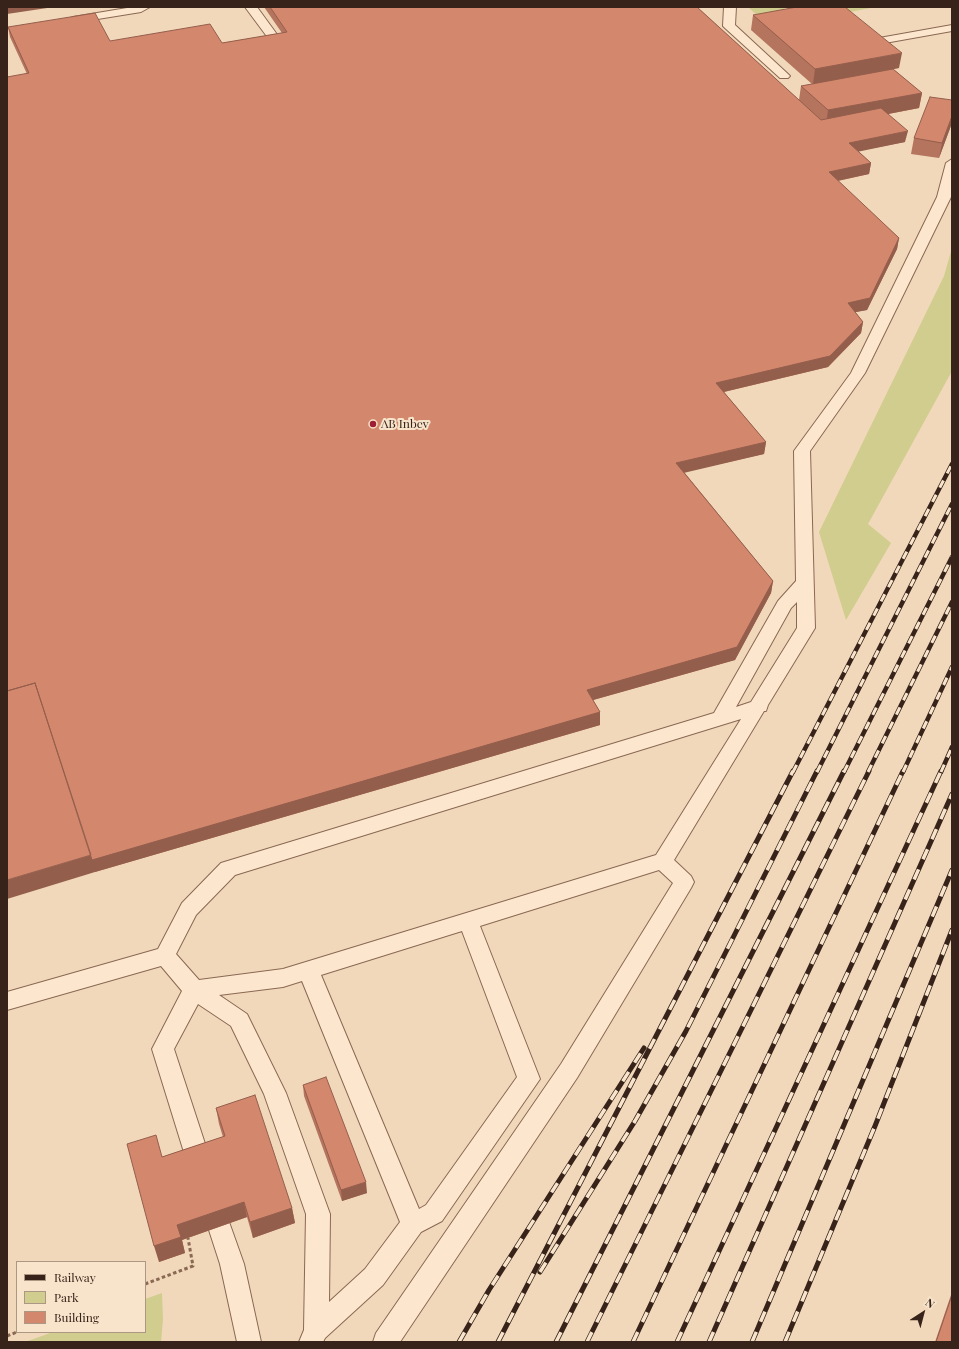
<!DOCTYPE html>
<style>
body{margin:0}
#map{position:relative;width:959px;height:1349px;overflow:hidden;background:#f1d8ba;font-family:"Playfair Display",serif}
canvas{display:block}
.frame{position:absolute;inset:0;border:8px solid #37231a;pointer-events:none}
.legend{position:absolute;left:16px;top:1261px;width:130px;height:72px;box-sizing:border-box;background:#f8e4cb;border:1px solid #ab9784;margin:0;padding:5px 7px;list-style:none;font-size:12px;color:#37231a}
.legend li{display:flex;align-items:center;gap:8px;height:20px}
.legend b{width:20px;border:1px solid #ab9784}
.north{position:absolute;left:903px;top:1293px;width:40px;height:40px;-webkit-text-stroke:3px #f8e4cb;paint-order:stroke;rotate:36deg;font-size:11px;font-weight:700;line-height:16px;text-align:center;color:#37231a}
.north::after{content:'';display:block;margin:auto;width:14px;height:18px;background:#37231a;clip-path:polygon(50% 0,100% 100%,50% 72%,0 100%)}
</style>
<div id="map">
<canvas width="959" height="1349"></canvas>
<div class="frame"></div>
<ul class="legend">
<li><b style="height:5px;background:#37231a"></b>Railway</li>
<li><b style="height:11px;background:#d0cd8e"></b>Park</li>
<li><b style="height:11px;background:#d3876d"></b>Building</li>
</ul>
<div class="north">N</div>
</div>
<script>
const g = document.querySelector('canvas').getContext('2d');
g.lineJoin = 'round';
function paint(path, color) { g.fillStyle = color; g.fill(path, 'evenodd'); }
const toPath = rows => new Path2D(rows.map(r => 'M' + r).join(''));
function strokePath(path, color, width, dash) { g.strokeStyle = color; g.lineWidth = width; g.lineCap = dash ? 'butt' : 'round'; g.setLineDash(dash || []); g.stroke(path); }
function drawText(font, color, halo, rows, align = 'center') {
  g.font = font + ' "Playfair Display",serif'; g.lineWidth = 4; g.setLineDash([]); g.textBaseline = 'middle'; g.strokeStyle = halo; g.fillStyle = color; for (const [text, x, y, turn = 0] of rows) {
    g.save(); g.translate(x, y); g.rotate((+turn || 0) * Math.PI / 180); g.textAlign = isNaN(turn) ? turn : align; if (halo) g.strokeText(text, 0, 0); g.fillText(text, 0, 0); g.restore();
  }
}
paint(toPath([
 [748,7,783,7,788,12,817,7,876,7,834,15,761,19],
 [952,248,952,371,868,524,891,543,846,620,819,532,944,276],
 [162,1293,163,1319,161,1342,25,1342,53,1332,145,1332,145,1299]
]), '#d0cd8e');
const lane = toPath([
 [133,7,150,7,141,12,73,23,67,20,73,17,133,7],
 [245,7,257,7,284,44,282,46,274,46,245,7],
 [724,7,736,7,735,25,788,74,790,76,788,78,780,78,725,28,723,26,724,7],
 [952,25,952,31,868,46,862,43,868,40,952,25],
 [952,159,951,197,865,373,810,451,815,628,768,705,766,711,764,711,674,860,691,876,694,882,691,888,577,1078,400,1342,373,1342,376,1333,561,1064,673,883,659,870,480,926,540,1079,442,1221,421,1232,383,1285,325,1338,323,1342,299,1342,304,1330,306,1214,264,1094,231,1026,198,1004,174,1049,211,1162,207,1169,199,1172,191,1169,187,1162,152,1049,182,991,161,966,7,1010,7,992,158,949,182,903,221,863,714,713,778,601,796,581,794,451,851,373,937,197,946,163,952,159],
 [797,602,797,628,751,702,736,707,791,608,797,602],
 [741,719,656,855,283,969,199,980,176,954,196,915,235,875,741,719],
 [462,931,517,1077,426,1205,419,1209,321,975,462,931],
 [302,981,400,1222,365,1269,329,1302,330,1214,286,1093,247,1014,219,995,283,987,302,981],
 [220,1216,228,1219,244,1264,261,1342,237,1342,220,1264,208,1227,212,1219,220,1216]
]);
strokePath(lane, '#8a6853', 2);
strokePath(toPath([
 [145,1284,193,1266,188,1238],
 [7,1336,17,1332]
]), '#8a6853', 3, [3.5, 2.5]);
paint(lane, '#fce7ce');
const railFar1 = toPath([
 [793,772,952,464],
 [817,772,952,504],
 [844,772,952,557],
 [868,772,952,602],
 [903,772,952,667],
 [941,772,952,747]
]);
const rail = toPath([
 [540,1272,635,1121,686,1031,817,771],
 [459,1342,489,1290,644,1048],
 [498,1342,793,771],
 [556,1342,844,771],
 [587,1342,869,771],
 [633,1342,903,771],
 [677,1342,941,771],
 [709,1342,952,794],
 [752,1342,952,870],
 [785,1342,875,1126,952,930]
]);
strokePath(railFar1, '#37231a', 4.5);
strokePath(rail, '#37231a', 5);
strokePath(railFar1, '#f8e4cb', 3, [8]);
strokePath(rail, '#f8e4cb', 3.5, [11]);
paint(toPath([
 [264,7,697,7,799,100,801,86,812,84,751,30,753,15,899,68,893,69,922,93,919,108,888,114,905,142,858,151,871,163,869,174,838,181,899,238,897,249,867,310,855,312,863,322,861,333,828,367,724,392,766,442,764,454,684,472,773,581,771,593,735,660,593,700,600,712,600,725,95,872,27,74,10,37,8,27,110,41,222,43,282,33],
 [952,100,952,123,939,158,911,154,914,138],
 [303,1085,367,1193,342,1201,304,1096],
 [216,1108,292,1208,295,1223,253,1238,247,1217,182,1240,185,1253,159,1262,162,1157,223,1137,219,1124],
 [952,1292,952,1342,935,1342]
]), '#b5745e');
paint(toPath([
 [7,7,54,7,7,14],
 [902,53,899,68,813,84,815,69],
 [922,93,919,108,826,126,828,110],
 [952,116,952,123,939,158,942,143],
 [908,131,905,142,847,154,849,143],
 [871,163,869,174,827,183,829,172],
 [899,238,897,249,867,310,846,314,848,303],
 [863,322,861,333,828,367,715,394,716,383],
 [766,442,764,454,675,475,676,463],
 [773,581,771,593,735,660,586,702,587,690],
 [600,712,600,725,95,872,7,899,7,880,91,855],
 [366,1182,367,1193,342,1201,341,1190],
 [244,1202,247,1217,182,1240,185,1253,159,1262,154,1246,177,1225],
 [292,1208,295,1223,253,1238,250,1222]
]), '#945e4c');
const building = toPath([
 [270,7,697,7,821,120,881,108,908,131,849,143,871,163,829,172,899,238,870,298,848,303,863,322,830,356,716,383,766,442,676,463,773,581,737,647,587,690,600,712,92,860,35,683,7,691,7,77,29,73,8,27,95,13,110,41,210,24,222,43,287,32,270,7],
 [797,7,845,7,902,53,815,69,753,15,797,7],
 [893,69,922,93,828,110,801,86,893,69],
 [930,97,952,100,952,116,942,143,914,138,930,97],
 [35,683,91,855,7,880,7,691,35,683],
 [326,1077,366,1182,341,1190,303,1085,326,1077],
 [255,1095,292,1208,250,1222,244,1202,177,1225,181,1237,154,1246,127,1144,156,1135,162,1157,225,1136,216,1108,255,1095],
 [952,1295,952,1342,936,1342,952,1295]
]);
paint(building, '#d3876d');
strokePath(building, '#945e4c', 1);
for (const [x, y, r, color] of [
 [373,424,4,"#9e1e33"]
]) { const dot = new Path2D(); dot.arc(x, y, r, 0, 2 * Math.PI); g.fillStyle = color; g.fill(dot); strokePath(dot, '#f8e4cb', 1.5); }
drawText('12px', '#37231a', '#f8e4cb', [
 ["AB Inbev",381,424]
], 'left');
</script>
